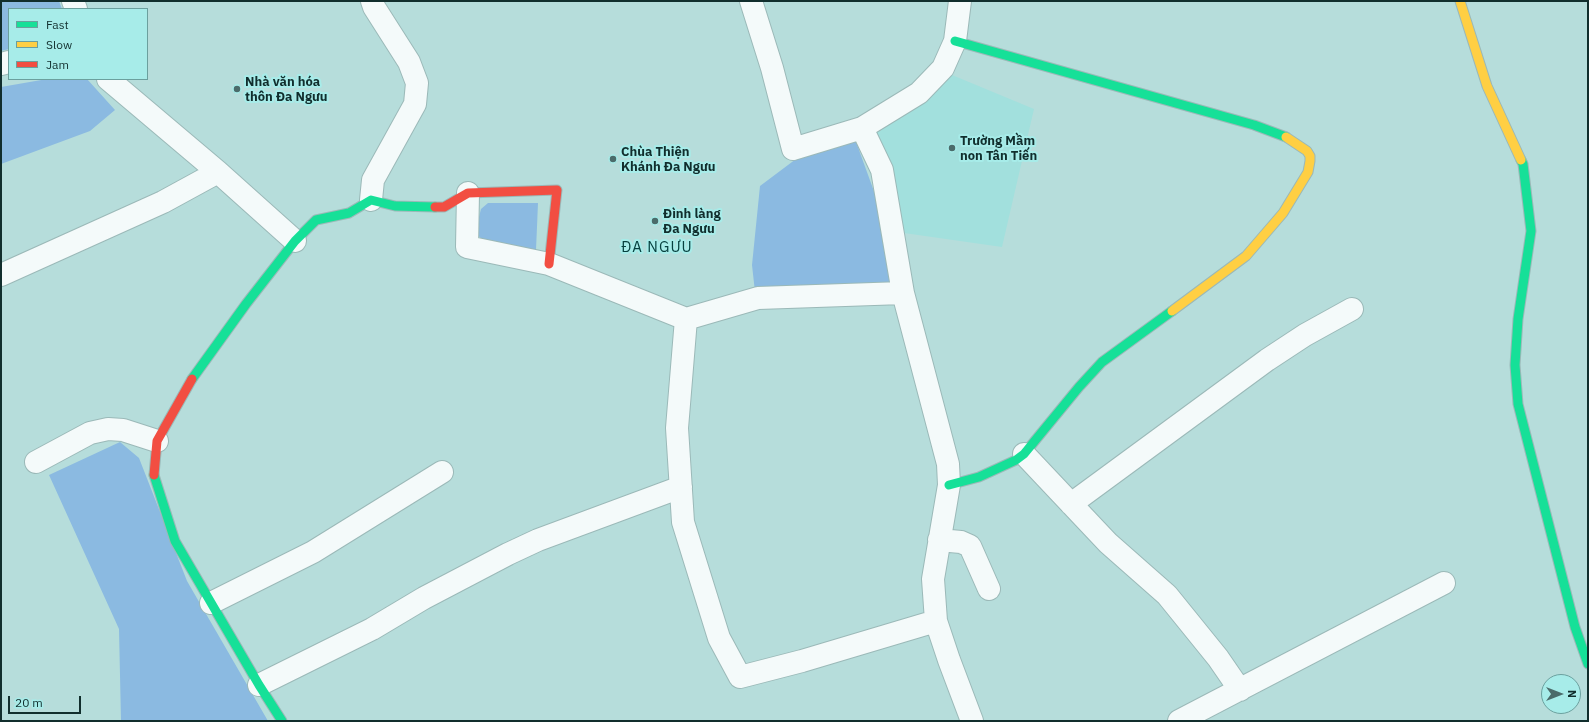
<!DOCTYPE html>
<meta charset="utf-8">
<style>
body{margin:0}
#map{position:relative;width:1589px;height:722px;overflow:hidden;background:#b6dddb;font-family:"IBM Plex Sans",sans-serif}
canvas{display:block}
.frame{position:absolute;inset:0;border:2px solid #112e2d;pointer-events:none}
.legend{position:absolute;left:8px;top:8px;width:140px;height:72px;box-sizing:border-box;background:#a7ece9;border:1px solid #6ba09e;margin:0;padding:5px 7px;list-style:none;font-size:12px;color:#112e2d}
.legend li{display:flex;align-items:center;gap:8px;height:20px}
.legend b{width:20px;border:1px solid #6ba09e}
.north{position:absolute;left:1541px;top:674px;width:40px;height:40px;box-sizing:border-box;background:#a7ece9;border:1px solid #6ba09e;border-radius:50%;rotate:90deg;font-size:11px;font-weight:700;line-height:16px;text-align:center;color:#112e2d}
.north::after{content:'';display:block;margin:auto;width:14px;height:18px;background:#4b6b6a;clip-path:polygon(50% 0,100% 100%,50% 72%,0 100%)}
.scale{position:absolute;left:8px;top:696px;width:73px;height:18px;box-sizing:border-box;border:2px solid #112e2d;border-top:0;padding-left:5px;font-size:12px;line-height:14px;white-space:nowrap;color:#112e2d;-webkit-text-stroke:3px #a7ece9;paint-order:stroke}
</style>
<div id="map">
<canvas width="1589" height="722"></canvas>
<div class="frame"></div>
<ul class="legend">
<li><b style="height:5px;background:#16e098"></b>Fast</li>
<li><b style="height:5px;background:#ffcf43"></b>Slow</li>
<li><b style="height:5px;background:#f24e42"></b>Jam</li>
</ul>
<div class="north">N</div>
<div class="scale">20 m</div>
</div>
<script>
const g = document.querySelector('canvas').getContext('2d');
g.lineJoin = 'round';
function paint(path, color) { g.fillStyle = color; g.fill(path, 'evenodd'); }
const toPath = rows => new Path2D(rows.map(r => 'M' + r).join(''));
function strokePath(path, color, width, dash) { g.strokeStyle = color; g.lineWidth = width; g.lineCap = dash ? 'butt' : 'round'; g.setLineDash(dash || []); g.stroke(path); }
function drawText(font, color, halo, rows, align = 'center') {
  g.font = font + ' "IBM Plex Sans",sans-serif'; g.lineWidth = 4; g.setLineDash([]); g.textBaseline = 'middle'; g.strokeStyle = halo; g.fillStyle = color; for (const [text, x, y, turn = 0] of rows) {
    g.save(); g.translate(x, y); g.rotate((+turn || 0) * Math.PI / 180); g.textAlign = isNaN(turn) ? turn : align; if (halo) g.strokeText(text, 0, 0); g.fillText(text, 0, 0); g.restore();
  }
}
paint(toPath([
 [952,75,1034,109,1002,247,897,232,870,129,899,111]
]), '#a2e0dd');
paint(toPath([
 [1,1,59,1,62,9,9,9,9,49,1,51],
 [47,79,87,79,115,110,90,131,1,164,1,87],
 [855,139,884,219,894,286,755,292,752,265,760,186,796,159],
 [488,203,538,203,536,250,483,240,475,233,481,209],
 [120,442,139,458,187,581,268,721,121,721,119,629,49,475]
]), '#8bbae1');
const street = toPath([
 [73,1,76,9],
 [751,1,772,68,793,149,862,128,919,93,943,68,955,41,960,1],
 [1,64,9,62],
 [108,79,218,172,295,241],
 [862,128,882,170,903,293,948,464,949,485,933,579,936,621,949,660,972,721],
 [468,193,467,247,549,264,686,319,758,298,903,293],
 [371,200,373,180,415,104,417,83,409,62,374,7,372,1],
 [1,275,163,202,218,172],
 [686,319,677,428,683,522,719,638,740,677,802,661,936,621],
 [1024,454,1108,543,1167,595,1218,658,1240,690],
 [36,462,90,433,108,429,123,430,157,441],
 [1071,504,1267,360,1305,335,1352,309],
 [939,540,961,542,970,546,989,589],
 [211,603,313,552,442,472],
 [259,685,372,629,424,598,508,554,538,540,681,487],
 [1179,721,1444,583]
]);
const fast = toPath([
 [955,41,1254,125,1286,137],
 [1521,160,1523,164,1531,231,1518,319,1515,365,1518,404,1575,627,1588,664],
 [192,379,246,304,295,241,316,220,349,213,371,200,395,206,435,207],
 [154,475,175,541,259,685,282,721],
 [949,485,979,477,1016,460,1024,454,1079,387,1102,362,1172,311]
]);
const slow = toPath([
 [1460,1,1487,86,1521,160],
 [1172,311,1246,256,1283,213,1308,172,1310,161,1310,156,1307,151,1286,137]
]);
const jam = toPath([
 [435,207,444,207,468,193,557,190,549,264],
 [154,475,157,441,192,379]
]);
strokePath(street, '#9bb9b8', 24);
strokePath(fast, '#9bb9b8', 11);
strokePath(slow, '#9bb9b8', 11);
strokePath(jam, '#9bb9b8', 11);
strokePath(street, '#f4fafa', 22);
strokePath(fast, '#16e098', 9);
strokePath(slow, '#ffcf43', 9);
strokePath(jam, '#f24e42', 9);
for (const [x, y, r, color] of [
 [237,89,4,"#4b6b6a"],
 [952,148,4,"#4b6b6a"],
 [613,159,4,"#4b6b6a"],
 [655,221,4,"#4b6b6a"]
]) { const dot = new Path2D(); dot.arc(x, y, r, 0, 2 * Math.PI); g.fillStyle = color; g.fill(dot); strokePath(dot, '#a7ece9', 1.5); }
drawText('bold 13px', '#112e2d', '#a7ece9', [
 ["Nhà văn hóa",245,82],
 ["thôn Đa Ngưu",245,97],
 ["Trường Mầm",960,141],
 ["non Tân Tiến",960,156],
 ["Chùa Thiện",621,152],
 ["Khánh Đa Ngưu",621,167],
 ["Đình làng",663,214],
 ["Đa Ngưu",663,229]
], 'left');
g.letterSpacing = '1px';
drawText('15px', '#07403f', '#a7ece9', [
 ["ĐA NGƯU",657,248]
]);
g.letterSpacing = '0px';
</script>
